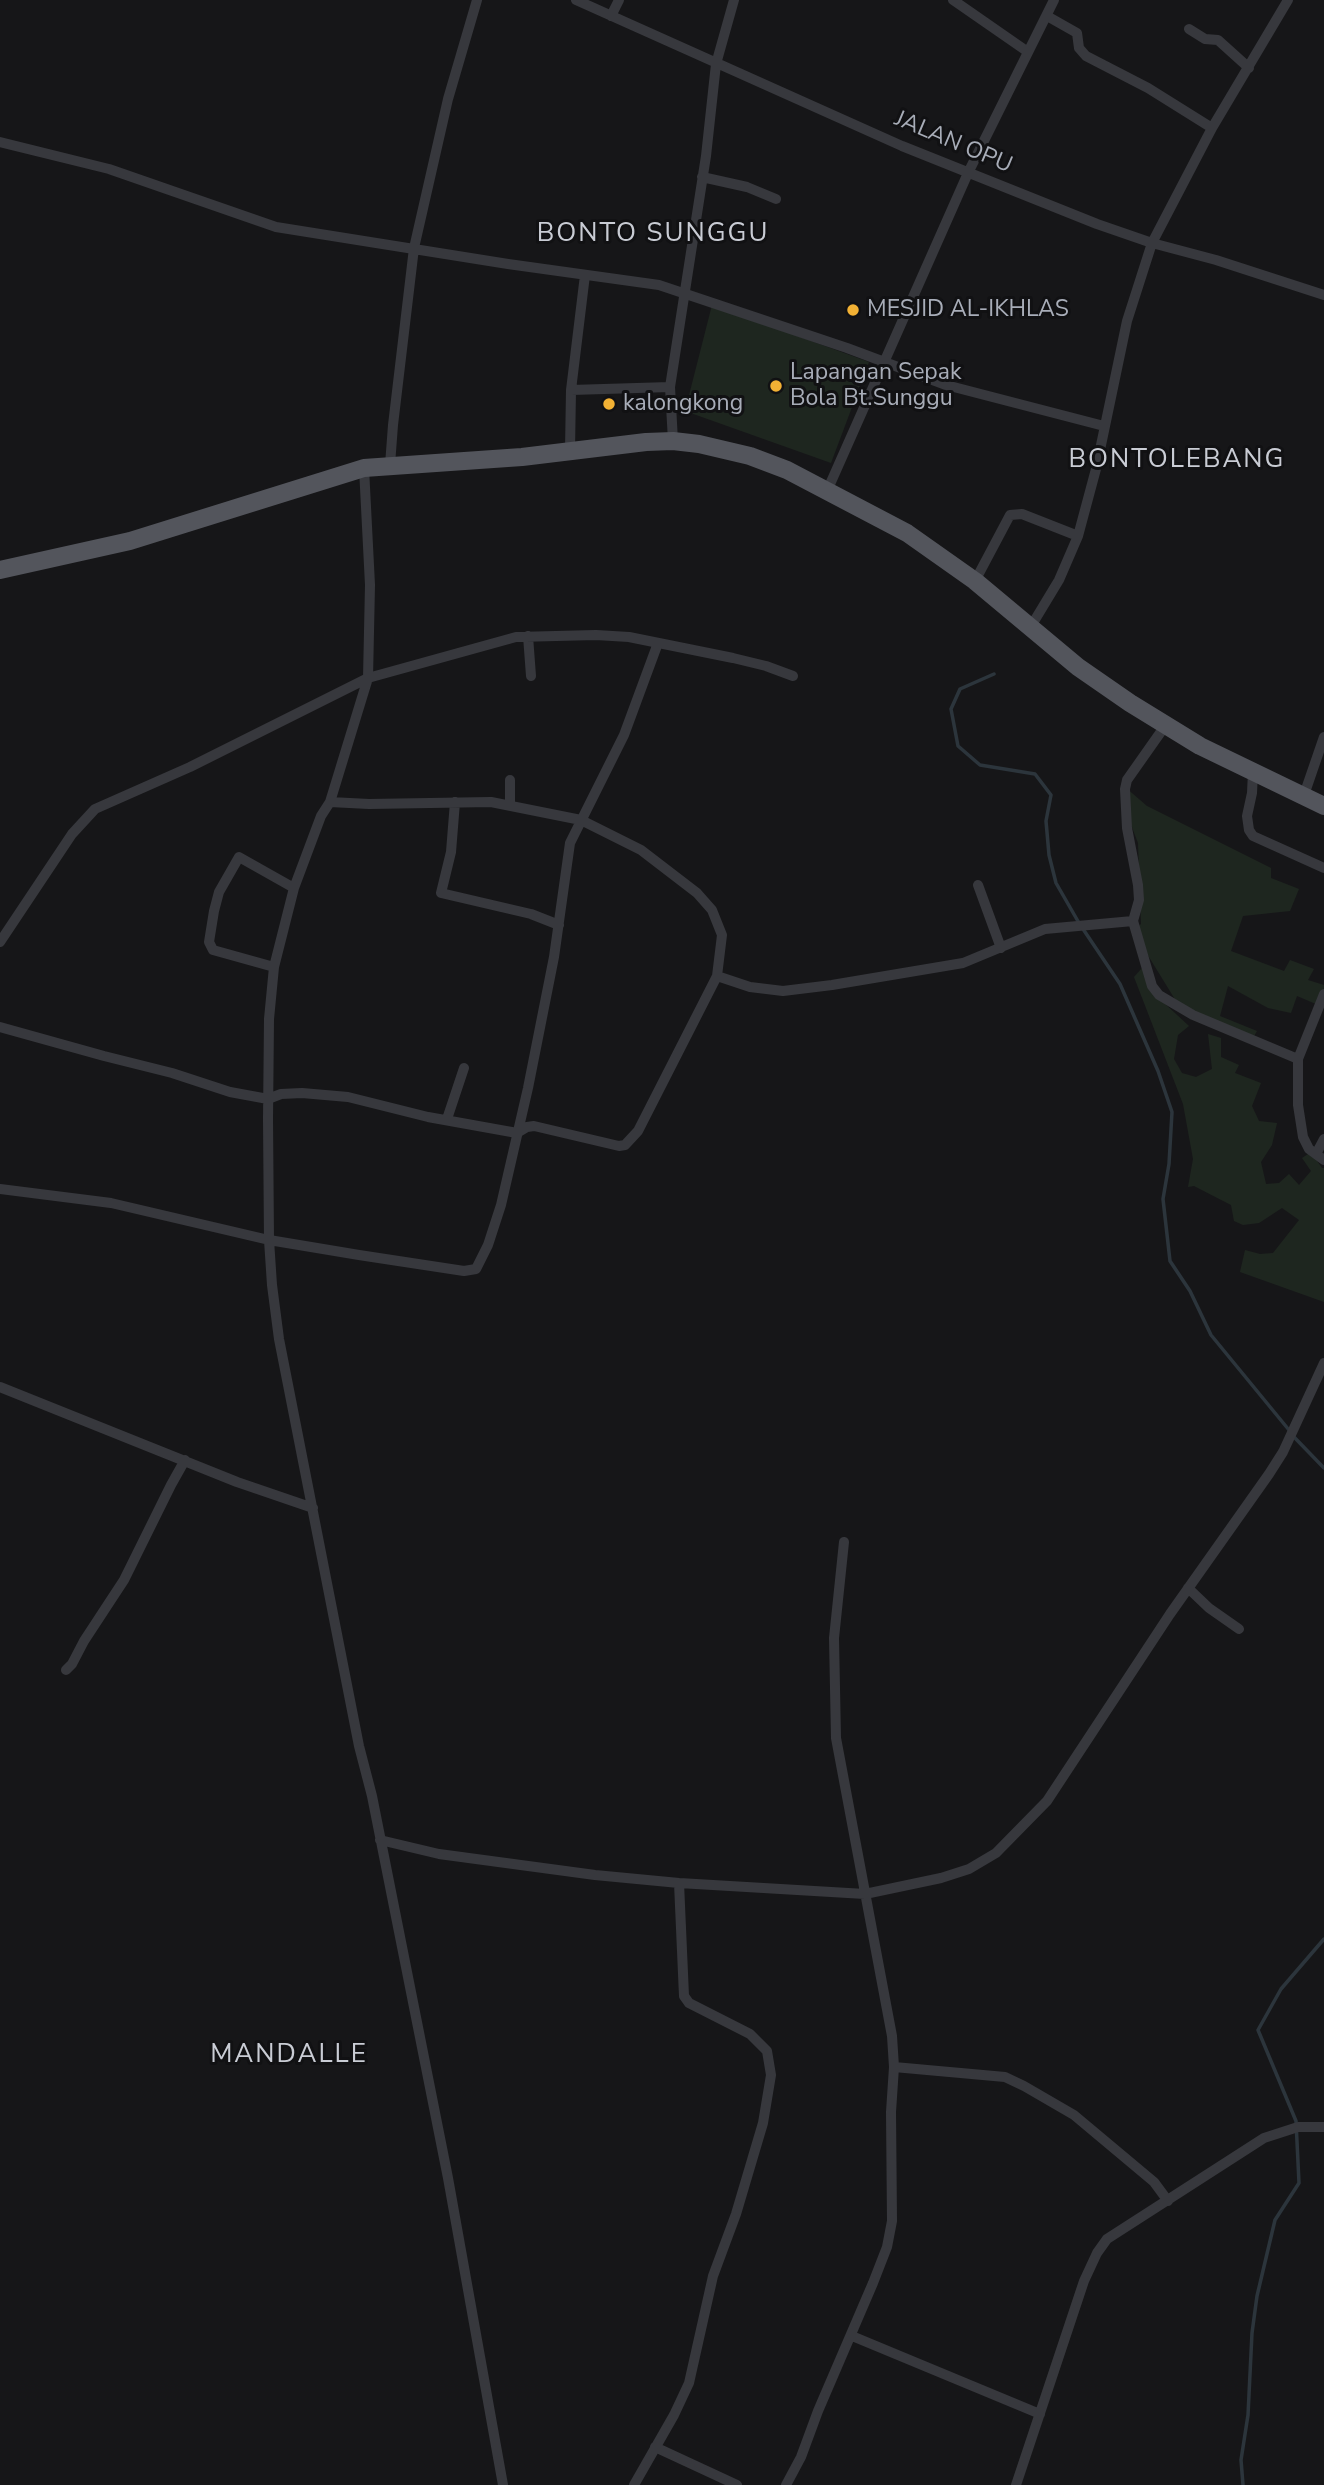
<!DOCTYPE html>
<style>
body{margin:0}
canvas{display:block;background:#161618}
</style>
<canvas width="1324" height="2485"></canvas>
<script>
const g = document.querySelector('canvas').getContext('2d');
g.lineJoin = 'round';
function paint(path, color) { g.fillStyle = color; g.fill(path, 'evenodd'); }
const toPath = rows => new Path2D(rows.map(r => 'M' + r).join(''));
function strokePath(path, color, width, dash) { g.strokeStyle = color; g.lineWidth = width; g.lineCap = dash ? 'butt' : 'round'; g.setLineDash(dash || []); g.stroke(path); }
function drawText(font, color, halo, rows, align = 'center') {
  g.font = font + ' "Nunito Sans",sans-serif'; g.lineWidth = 6; g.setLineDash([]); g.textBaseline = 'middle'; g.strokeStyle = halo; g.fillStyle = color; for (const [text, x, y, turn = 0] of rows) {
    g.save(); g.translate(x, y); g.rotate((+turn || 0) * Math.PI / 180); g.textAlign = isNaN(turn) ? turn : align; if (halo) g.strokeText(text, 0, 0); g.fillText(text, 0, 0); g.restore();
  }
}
paint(toPath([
 [712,305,869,362,831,463,685,411],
 [1125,787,1147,806,1271,868,1271,878,1299,889,1290,911,1243,916,1231,951,1284,971,1290,960,1314,969,1308,980,1324,985,1323,1007,1297,996,1291,1013,1268,1008,1228,986,1220,1016,1257,1031,1251,1041,1176,1001,1133,931,1141,924,1138,843,1127,814],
 [1142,968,1163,1002,1189,1026,1178,1035,1174,1059,1182,1073,1196,1077,1212,1069,1208,1034,1221,1038,1221,1057,1239,1065,1235,1073,1261,1083,1252,1106,1259,1121,1277,1123,1272,1145,1261,1162,1266,1184,1279,1183,1289,1174,1299,1185,1311,1171,1302,1158,1311,1152,1322,1168,1324,1168,1324,1302,1240,1272,1245,1250,1260,1254,1273,1253,1299,1220,1282,1208,1259,1223,1243,1225,1234,1221,1231,1205,1194,1186,1188,1187,1193,1159,1183,1104,1134,977]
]), '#1e261f');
strokePath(toPath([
 [994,674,960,689,951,709,958,746,980,765,1035,774,1051,795,1046,821,1049,855,1056,883,1079,923],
 [1083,929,1120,984,1158,1071,1172,1112,1169,1164,1163,1199,1170,1261,1190,1291,1211,1335,1289,1430],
 [1294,1437,1324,1468],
 [1243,2485,1241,2460,1248,2415,1252,2333,1257,2296,1275,2220,1299,2183,1296,2121,1258,2030,1281,1989,1324,1939]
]), '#2c353c', 3.5);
strokePath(toPath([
 [576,0,902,146,1097,224,1152,243,1216,260,1324,295],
 [953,0,1028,52],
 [611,16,619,0],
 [1047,16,1077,33,1079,48,1086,56,1148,88,1212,128],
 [1189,29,1205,39,1218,40,1249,68],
 [0,142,109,169,276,227,508,264,659,285,847,348,946,385,1104,426],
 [702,177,747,187,776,199],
 [571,390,670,387],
 [673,441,670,387,706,156,716,64,734,0],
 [570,450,571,390,585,275],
 [390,465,393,425,414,248,448,99,477,0],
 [364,468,370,585,368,678,330,802,321,816,294,888,274,967,269,1019,268,1119,269,1240,272,1285,279,1339,359,1746,372,1796,448,2178,503,2485],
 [827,491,968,173,1054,0],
 [975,581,1010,515,1022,514,1078,536,1096,469,1127,321,1152,243,1212,128,1288,0],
 [1030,628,1059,580,1078,536],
 [528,636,531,676],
 [1165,726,1127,780,1125,789,1127,828,1138,885,1139,900,1133,921,1152,986,1159,995,1193,1015,1298,1059,1298,1105,1303,1137,1309,1149,1324,1160],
 [1253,772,1252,793,1247,816,1249,830,1253,836,1324,868],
 [1303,798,1324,737],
 [330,802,369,804,491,802,581,820,641,850,697,893,712,910,722,935,717,976],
 [455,802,451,852,441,893,531,914,559,925],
 [510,805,510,780],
 [978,885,1001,948],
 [0,942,72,834,95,809,190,767,368,678,516,637,596,635,629,637,733,658,766,666,793,676],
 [274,967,213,950,209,942,214,911,219,892,239,857,294,888],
 [0,1027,104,1056,172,1073,230,1092,268,1099,281,1094,302,1093,348,1097,428,1117,517,1133,527,1127,534,1126,619,1146,625,1145,638,1131,717,976,750,987,783,991,832,985,963,963,1045,929,1133,921],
 [1298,1059,1324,994],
 [447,1119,464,1068],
 [1316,1154,1324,1139],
 [0,1189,111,1203,269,1240,359,1255,464,1271,476,1269,488,1245,501,1205,528,1088,554,957,570,843,624,735,658,643],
 [0,1387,237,1482,313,1508],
 [1188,1588,1209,1608,1239,1629],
 [66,1670,72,1664,84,1641,124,1580,171,1485,185,1460],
 [380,1840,439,1854,595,1875,679,1883,865,1894,941,1878,969,1869,996,1853,1047,1801,1170,1614,1269,1474,1283,1452,1324,1363],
 [894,2067,1005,2077,1024,2086,1074,2115,1154,2182,1168,2201],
 [852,2336,1040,2414],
 [655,2447,737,2485],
 [634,2485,674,2415,689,2383,713,2276,736,2214,763,2123,771,2075,767,2051,750,2034,689,2003,684,1996,679,1883],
 [786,2485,801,2457,818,2411,873,2283,887,2247,892,2221,891,2112,894,2067,892,2036,836,1738,834,1638,844,1542],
 [1016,2485,1084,2281,1097,2253,1107,2239,1264,2138,1298,2127,1324,2127]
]), '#37383d', 10);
strokePath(toPath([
 [0,570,130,541,364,468,522,457,646,442,673,441,699,444,750,456,787,470,907,533,975,581,1078,667,1130,703,1200,746,1324,806]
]), '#53555c', 18);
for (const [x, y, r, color] of [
 [853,310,7,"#f2b134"],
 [776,386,7,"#f2b134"],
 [609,404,7,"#f2b134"]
]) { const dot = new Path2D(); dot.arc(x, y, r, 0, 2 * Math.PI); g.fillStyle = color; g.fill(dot); strokePath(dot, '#111113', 2.5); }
drawText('23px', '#a8adb8', '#111113', [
 ["JALAN OPU",953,143,23]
]);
drawText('23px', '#a8adb8', '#111113', [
 ["MESJID AL-IKHLAS",867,310],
 ["Lapangan Sepak",790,373],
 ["Bola Bt.Sunggu",790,399],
 ["kalongkong",623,404]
], 'left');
g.letterSpacing = '2px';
drawText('26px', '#c9ccd4', '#111113', [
 ["BONTO SUNGGU",653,235],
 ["BONTOLEBANG",1177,461],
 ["MANDALLE",289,2056]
]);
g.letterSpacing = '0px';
</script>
